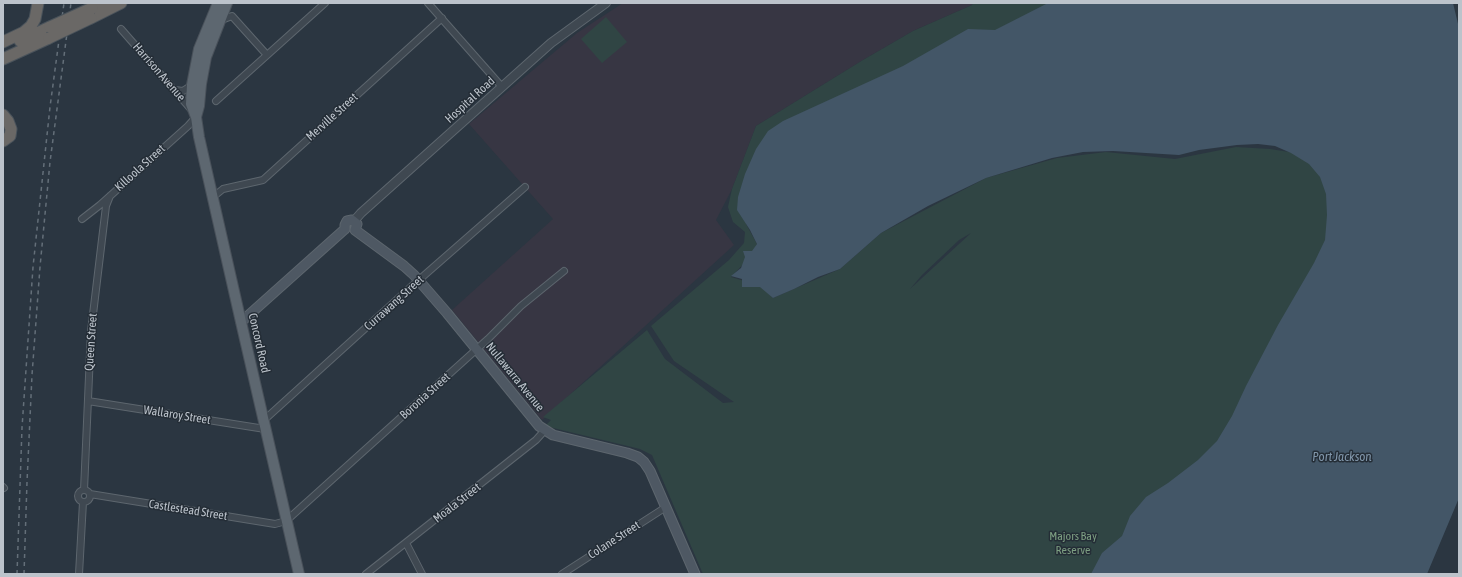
<!DOCTYPE html>
<style>
body{margin:0}
#map{position:relative;width:1462px;height:577px;overflow:hidden;background:#2b3641;font-family:"Asap Condensed",sans-serif}
canvas{display:block}
.frame{position:absolute;inset:0;border:4px solid #bcc3cb;pointer-events:none}
</style>
<div id="map">
<canvas width="1462" height="577"></canvas>
<div class="frame"></div>
</div>
<script>
const g = document.querySelector('canvas').getContext('2d');
g.lineJoin = 'round';
function paint(path, color) { g.fillStyle = color; g.fill(path, 'evenodd'); }
const toPath = rows => new Path2D(rows.map(r => 'M' + r).join(''));
function strokePath(path, color, width, dash) { g.strokeStyle = color; g.lineWidth = width; g.lineCap = dash ? 'butt' : 'round'; g.setLineDash(dash || []); g.stroke(path); }
function drawText(font, color, halo, rows, align = 'center') {
  g.font = font + ' "Asap Condensed",sans-serif'; g.lineWidth = 3; g.setLineDash([]); g.textBaseline = 'middle'; g.strokeStyle = halo; g.fillStyle = color; for (const [text, x, y, turn = 0] of rows) {
    g.save(); g.translate(x, y); g.rotate((+turn || 0) * Math.PI / 180); g.textAlign = isNaN(turn) ? turn : align; if (halo) g.strokeText(text, 0, 0); g.fillText(text, 0, 0); g.restore();
  }
}
paint(toPath([
 [623,3,973,3,972,5,913,31,863,60,756,126,732,189,716,220,734,245,542,420,452,310,553,219,469,124,577,33]
]), '#373643');
paint(toPath([
 [973,3,1059,3,746,224,757,244,752,255,731,277,761,286,773,298,840,269,881,233,986,178,1057,158,1106,152,1175,159,1236,147,1270,149,1302,154,1328,169,1343,207,1236,431,1098,574,703,574,652,455,640,449,545,426,551,420,543,417,647,330,665,359,723,403,734,402,674,361,651,326,729,260,744,243,745,232,733,222,728,207,732,189,756,126,863,60,913,31,972,5],
 [971,233,910,289,922,275,959,240],
 [606,17,627,42,602,63,581,39]
]), '#304544');
paint(toPath([
 [1048,3,1453,3,1459,28,1459,498,1427,574,1091,574,1102,553,1122,536,1130,516,1146,497,1168,483,1198,460,1217,441,1232,416,1246,386,1278,325,1314,263,1325,240,1327,215,1326,194,1320,177,1309,164,1291,153,1275,146,1258,144,1237,145,1199,150,1179,155,1113,151,1083,152,1052,158,986,178,928,206,881,233,840,269,818,277,794,289,773,298,760,287,742,287,742,279,731,276,741,268,745,257,743,251,752,251,757,244,750,230,737,210,738,197,745,174,756,149,768,131,783,121,903,66,968,29,995,30]
]), '#435667');
const minor = toPath([
 [428,3,502,87],
 [219,21,232,16,267,55],
 [121,29,190,108],
 [175,90,183,91,192,85],
 [216,101,325,3],
 [213,197,223,189,263,180,442,18],
 [82,219,100,205,188,126,196,117,195,116],
 [88,401,265,429],
 [263,421,412,286,525,187],
 [3,487,4,488],
 '78 496a6 6 0 1 1 12 0a6 6 0 1 1-12 0Z',
 [84,490,91,331,106,206,110,196],
 [90,494,275,524,286,521,488,339,521,306,564,271],
 [406,543,422,574],
 [79,574,83,502],
 [366,574,536,440,545,430],
 [562,574,666,507]
]);
const tertiary = toPath([
 [354,221,361,213,551,43,606,3]
]);
const secondary = toPath([
 [345,229,345,225,347,221,352,220,357,224,355,230],
 [355,230,404,266,414,275,447,313,539,426,553,435,627,453,638,457,644,462,650,471,695,574],
 [241,322,345,229]
]);
const primary = toPath([
 [218,3,199,49,192,85,191,104,196,117,199,137,241,322,299,574],
 [196,117,199,106,201,84,206,57,227,3]
]);
const trunk = toPath([
 [92,8,102,3],
 [91,18,121,3],
 [20,41,50,27],
 [3,42,24,32,31,26,35,19,38,3],
 [3,59,49,38],
 [3,115,8,121,11,129,10,136,3,141]
]);
strokePath(minor, '#5d666e', 8);
strokePath(tertiary, '#5d666e', 10);
strokePath(secondary, '#5d666e', 11);
strokePath(primary, '#49515a', 12);
strokePath(trunk, '#4a535b', 13);
strokePath(minor, '#3f4851', 6);
strokePath(tertiary, '#3f4851', 8);
strokePath(secondary, '#4e5863', 9);
strokePath(primary, '#5d6770', 10);
strokePath(trunk, '#6a6866', 11);
strokePath(toPath([
 [17,574,22,428,33,267,50,107,64,3],
 [24,574,27,482,32,375,40,267,50,162,71,3]
]), '#646f79', 1.5, [4, 4]);
const trunkBridge = toPath([
 [50,27,92,8],
 [49,38,91,18]
]);
strokePath(trunkBridge, '#4a535b', 13, []);
strokePath(trunkBridge, '#6a6866', 11);
drawText('12px', '#bcc3cb', '#242d36', [
 ["Harrison Avenue",159,72,49],
 ["Hospital Road",470,100,-42],
 ["Merville Street",332,117,-42],
 ["Killoola Street",140,168,-42],
 ["Currawang Street",394,303,-42],
 ["Queen Street",91,342,-86],
 ["Concord Road",259,343,77],
 ["Nullawarra Avenue",515,377,51],
 ["Boronia Street",425,396,-42],
 ["Wallaroy Street",177,415,9],
 ["Moala Street",457,503,-38],
 ["Castlestead Street",188,510,9],
 ["Colane Street",614,540,-33]
]);
drawText('12px', '#7d9e82', '#242d36', [
 ["Majors Bay",1073,536],
 ["Reserve",1073,550]
]);
drawText('italic 13px', '#8196aa', '#242d36', [
 ["Port Jackson",1342,457]
]);
</script>
